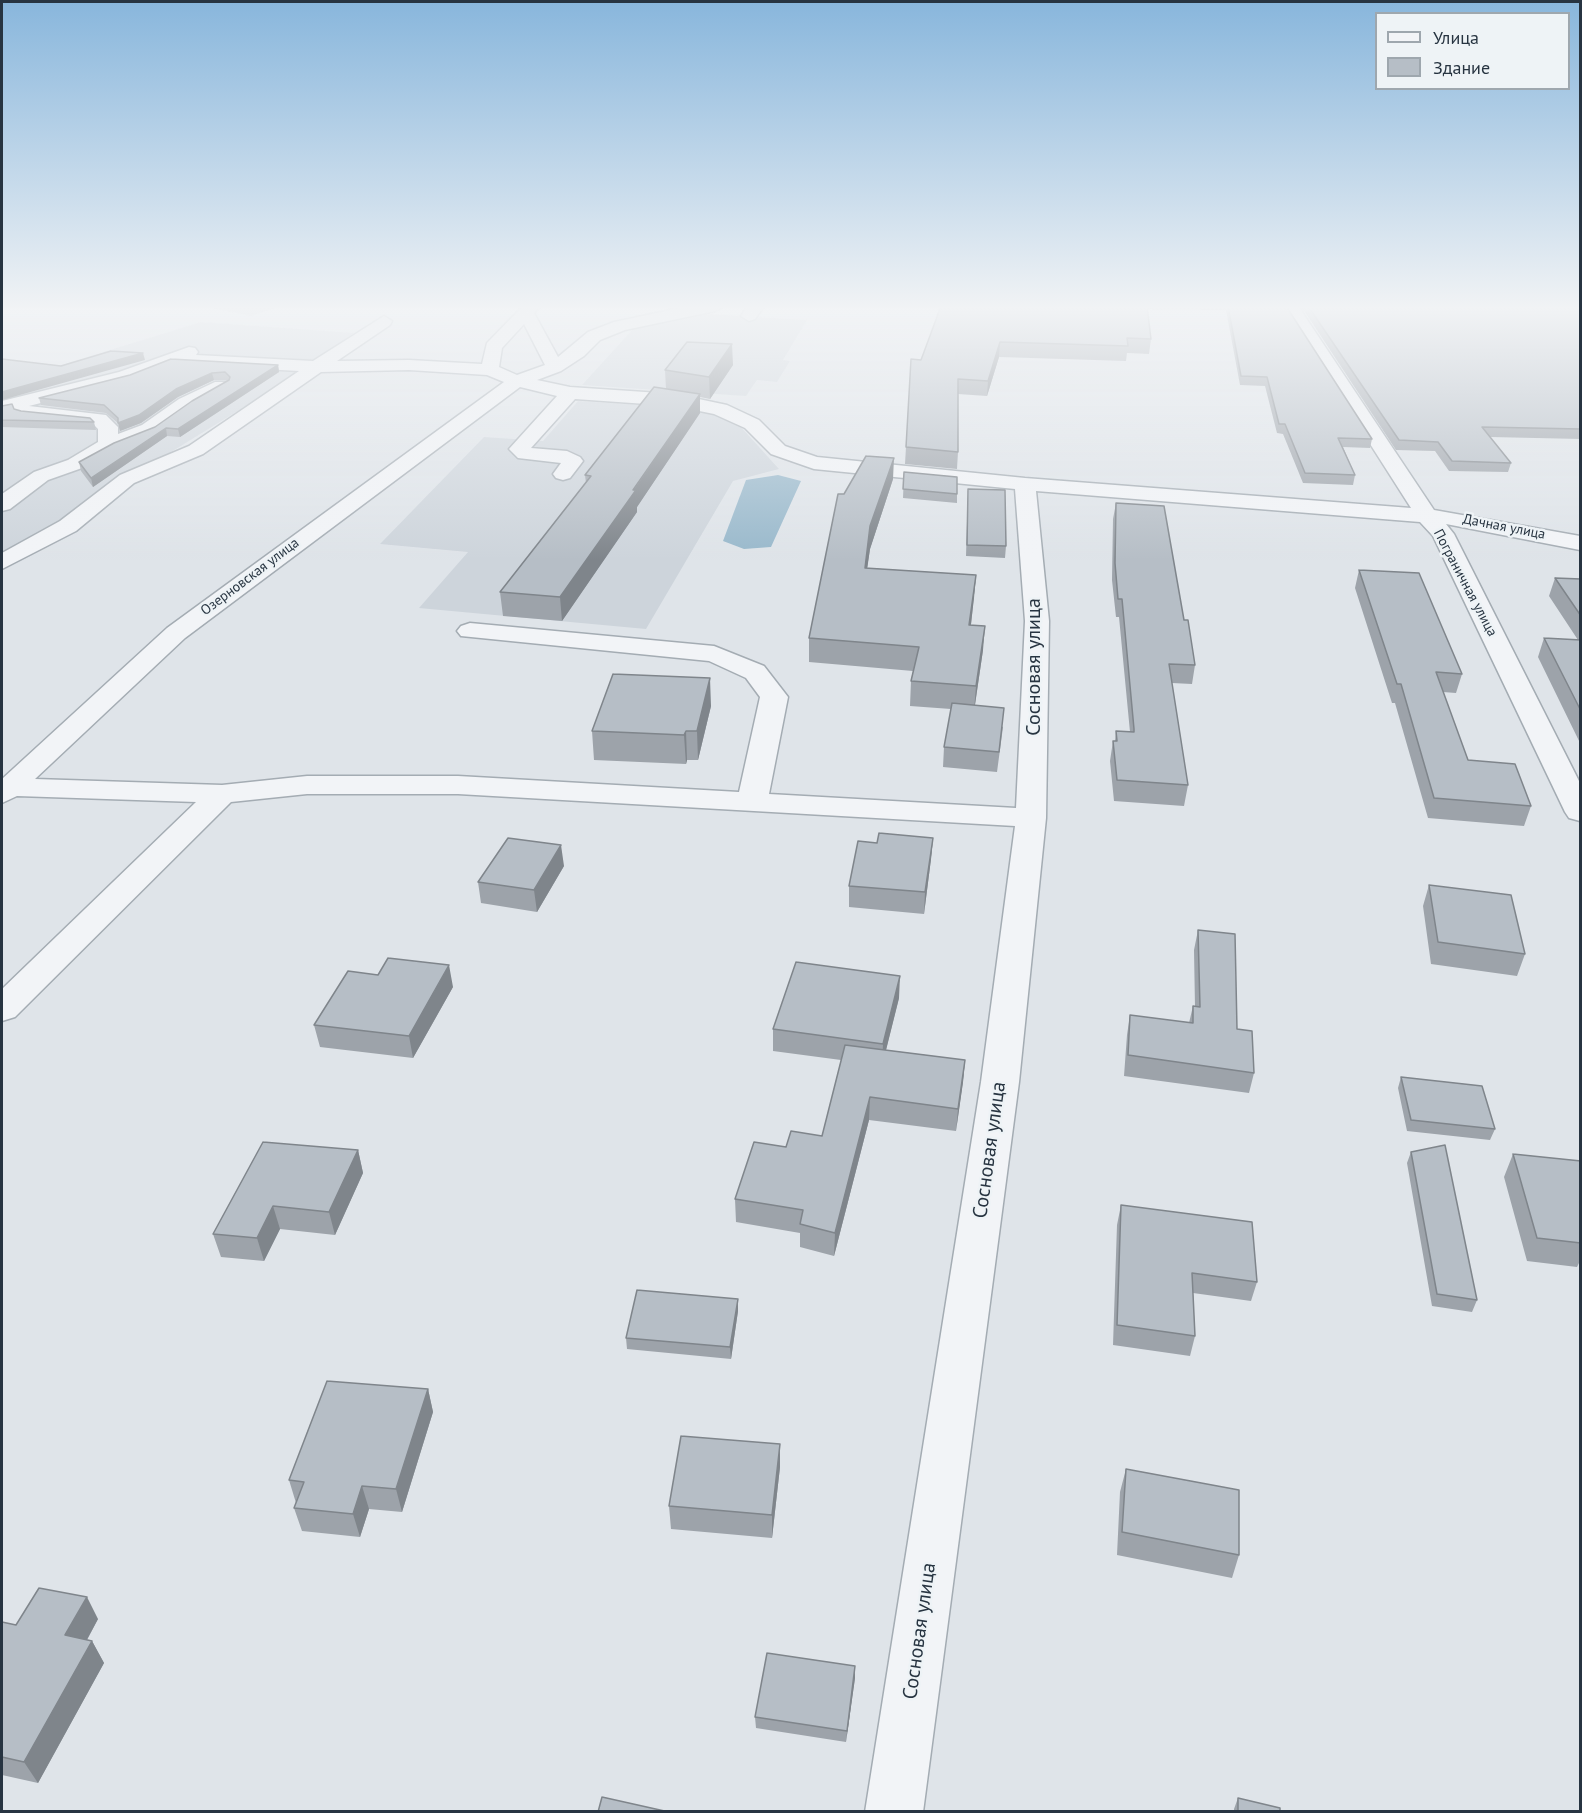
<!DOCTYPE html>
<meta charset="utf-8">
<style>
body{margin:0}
#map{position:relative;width:1582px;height:1813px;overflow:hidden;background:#dfe4e9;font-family:"PT Sans",sans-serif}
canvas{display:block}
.frame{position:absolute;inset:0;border:3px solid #273441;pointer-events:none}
.legend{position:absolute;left:1375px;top:12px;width:195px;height:78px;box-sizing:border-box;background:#eef3f6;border:2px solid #9ea7ae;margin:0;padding:8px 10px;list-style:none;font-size:18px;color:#273441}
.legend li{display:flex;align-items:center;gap:12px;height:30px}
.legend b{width:30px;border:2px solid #9ea7ae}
</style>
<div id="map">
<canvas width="1582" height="1813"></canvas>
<div class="frame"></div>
<ul class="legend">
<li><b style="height:8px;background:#f2f4f7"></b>Улица</li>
<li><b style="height:16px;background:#b6bec6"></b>Здание</li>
</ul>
</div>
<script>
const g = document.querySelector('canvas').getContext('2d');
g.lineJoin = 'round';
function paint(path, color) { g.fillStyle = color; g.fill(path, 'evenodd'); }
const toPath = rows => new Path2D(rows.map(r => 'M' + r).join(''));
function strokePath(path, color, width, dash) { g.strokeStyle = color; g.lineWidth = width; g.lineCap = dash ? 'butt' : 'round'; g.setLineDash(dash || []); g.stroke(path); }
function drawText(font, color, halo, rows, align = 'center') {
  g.font = font + ' "PT Sans",sans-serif'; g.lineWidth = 5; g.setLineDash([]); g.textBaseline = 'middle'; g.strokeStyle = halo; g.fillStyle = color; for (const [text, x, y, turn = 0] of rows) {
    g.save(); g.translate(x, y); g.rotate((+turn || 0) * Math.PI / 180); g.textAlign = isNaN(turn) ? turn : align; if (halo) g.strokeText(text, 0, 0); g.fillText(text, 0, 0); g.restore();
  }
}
paint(toPath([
 [205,306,279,306,251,316],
 [708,314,807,320,783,360,790,361,777,382,757,380,746,396,582,385,633,329],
 [201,322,354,333,288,380,2,556,2,377,12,380],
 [578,401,691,408,711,412,740,426,779,469,733,481,646,629,419,608,468,552,380,544,484,437,543,441]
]), '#cdd4db');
paint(toPath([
 [778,475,801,481,771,547,744,549,723,541,746,480]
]), '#98b8cb');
const minor = toPath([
 [523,306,540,306,534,313,558,357,588,332,614,322,690,306,723,306,715,311,625,330,600,340,584,356,561,371,537,380,570,387,675,394,727,405,759,420,785,446,817,457,1025,478,1411,508,1282,306,1298,306,1434,510,1580,536,1580,550,1446,524,1454,534,1580,783,1580,821,1569,818,1565,812,1433,536,1420,522,1036,491,1049,621,1046,818,1019,1082,923,1812,865,1812,981,1082,1015,826,458,794,307,794,231,802,15,1017,2,1021,2,989,196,802,17,796,2,803,2,779,167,628,504,382,487,375,409,370,321,372,203,454,134,483,76,531,2,569,2,553,60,521,120,475,189,446,299,371,172,364,131,380,29,406,106,415,118,427,118,434,142,425,179,399,215,382,227,382,230,386,193,407,156,433,115,449,82,468,48,480,10,509,2,511,2,494,34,472,68,460,98,442,98,429,93,424,24,417,17,415,16,409,2,413,2,401,119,372,189,347,195,348,198,352,196,355,313,361,384,316,392,321,390,325,337,361,409,360,482,364,487,343,523,306],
 [524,324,545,365,517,375,499,367,502,348,524,324],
 [520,387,557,396,509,449,518,458,561,463,553,474,556,478,563,480,570,478,580,465,583,461,580,457,567,451,531,448,575,399,675,406,714,414,745,428,771,454,814,469,1015,489,1025,621,1016,808,769,794,788,697,764,666,714,646,470,623,461,626,457,631,461,636,709,661,746,678,760,697,739,792,458,776,307,776,222,785,35,779,185,638,520,387],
 [748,306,764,306,755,319,749,321,741,316,748,306]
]);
strokePath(minor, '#a4acb3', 3);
paint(minor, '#f2f4f7');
paint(toPath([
 [941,306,1151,339,1149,354,1127,353,1126,361,999,357,987,396,958,394,958,452,957,469,905,464,911,359,921,360],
 [1147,306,1286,306,1372,439,1370,448,1343,447,1355,475,1353,485,1303,483,1283,434,1277,433,1265,386,1240,385,1226,310,1151,309],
 [1301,306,1581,306,1581,439,1490,437,1511,463,1508,472,1449,471,1435,451,1396,450],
 [278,365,279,372,180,437,167,436,93,487,81,471,79,462,155,427,228,381,227,380,214,380,178,397,141,423,120,431,119,424,106,413,41,405,39,398,130,375],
 [733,365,710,399,700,397,700,413,637,507,637,512,562,621,503,616,500,592,586,483,585,475,666,389,665,370],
 [2,406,21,411,94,422,96,430,2,427],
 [904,472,957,494,957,503,903,498],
 [893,479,870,549,867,568,976,575,971,625,983,650,975,705,1003,727,997,772,943,767,944,747,951,709,910,706,911,681,913,671,809,662,809,638,844,494],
 [968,489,1006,546,1005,558,966,556],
 [1116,503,1184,620,1195,665,1192,684,1172,683,1188,785,1184,806,1114,801,1110,761,1113,741,1115,741,1116,731,1130,732,1119,617,1116,617,1112,580,1113,519],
 [1359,570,1462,674,1456,693,1443,692,1468,760,1531,806,1524,826,1428,818,1395,703,1392,703,1355,588],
 [1555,578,1581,579,1581,745,1538,657,1544,638,1578,640,1549,596],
 [711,706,698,760,687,760,686,764,594,760,592,731],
 [933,838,931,859,924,914,849,907,849,886,877,843],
 [564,866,537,912,481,903,478,882],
 [1429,885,1525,954,1517,976,1431,964,1423,906],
 [1198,930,1237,1029,1254,1073,1249,1093,1124,1076,1127,1035,1130,1015,1189,1023,1193,1006,1195,1007,1194,950],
 [453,987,413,1058,320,1047,314,1025],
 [899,998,886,1050,965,1060,963,1082,956,1131,869,1120,834,1256,800,1247,800,1233,736,1222,735,1199,786,1147,822,1136,841,1060,773,1051,773,1029],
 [1401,1077,1495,1129,1490,1140,1407,1131,1398,1088],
 [358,1150,363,1173,335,1235,280,1229,264,1261,221,1257,213,1234],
 [1411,1152,1477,1300,1472,1312,1432,1306,1407,1163],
 [1513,1154,1581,1161,1581,1259,1577,1267,1527,1261,1504,1177],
 [1121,1205,1257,1282,1251,1301,1193,1293,1195,1336,1190,1356,1113,1345,1117,1225],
 [738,1311,731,1359,627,1349,626,1338],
 [428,1389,433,1412,402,1512,369,1509,360,1537,302,1531,294,1508,296,1503,289,1480],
 [780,1467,772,1538,671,1529,669,1506],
 [1126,1469,1239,1555,1232,1578,1117,1555,1120,1492],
 [98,1619,87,1640,92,1641,104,1663,38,1783,2,1775,2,1622,16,1625],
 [855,1678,846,1742,756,1728,755,1717],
 [1238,1798,1280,1812,1234,1812,1234,1809]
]), '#9da3aa');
paint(toPath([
 [1000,342,999,357,987,396,988,381],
 [732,344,733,365,710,399,709,377],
 [143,353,145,360,2,400,2,392],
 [278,365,279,372,180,437,178,429],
 [212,373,214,380,178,397,141,423,120,431,118,423,176,389],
 [700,394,700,413,637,507,637,512,562,621,560,597],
 [166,428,167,436,93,487,91,478],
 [894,458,893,479,870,549,864,591,865,568,870,526],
 [976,575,974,598,968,649,969,625],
 [985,626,983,650,974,711,976,686],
 [710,678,711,706,698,760,697,731],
 [686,731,687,760,686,764,684,735],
 [933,838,931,859,924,914,925,892],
 [561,845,564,866,537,912,534,890],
 [449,965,453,987,413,1058,409,1036],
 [900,976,899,998,882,1066,883,1044],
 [965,1060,963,1082,956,1131,958,1109],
 [870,1097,869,1120,834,1256,835,1233],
 [358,1150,363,1173,335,1235,329,1212],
 [273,1206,280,1229,264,1261,257,1238],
 [738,1299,738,1311,731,1359,730,1347],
 [428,1389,433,1412,402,1512,396,1489],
 [780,1444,780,1467,772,1538,772,1515],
 [362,1486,369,1509,360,1537,353,1514],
 [87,1597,98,1619,77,1658,65,1635],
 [92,1641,104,1663,38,1783,24,1762],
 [855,1666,855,1678,846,1742,847,1731]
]), '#7f858b');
const building = toPath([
 [941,306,1147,306,1151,339,1127,338,1128,346,1000,342,988,381,958,379,958,452,906,447,911,359,921,360,941,306],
 [1228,306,1286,306,1372,439,1338,438,1355,475,1305,473,1285,424,1279,424,1267,377,1241,376,1228,306],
 [1308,306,1581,306,1581,429,1482,427,1511,463,1452,461,1438,442,1399,440,1308,306],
 [687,342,732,344,709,377,665,370,687,342],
 [111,351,143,353,2,392,2,359,61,366,111,351],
 [171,359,278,365,178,429,166,428,91,478,79,462,114,443,155,427,192,401,229,380,230,377,225,372,212,373,176,389,139,415,118,423,118,418,104,405,39,398,130,375,171,359],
 [654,387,700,394,633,490,636,490,560,597,500,592,591,476,585,475,654,387],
 [12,404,14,409,21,411,90,418,94,422,2,420,2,406,12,404],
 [866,456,894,458,870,526,865,568,976,575,969,625,985,626,976,686,911,681,919,647,809,638,838,494,844,494,866,456],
 [904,472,957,477,957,494,903,489,904,472],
 [968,489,1005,490,1006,546,967,545,968,489],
 [1116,503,1164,506,1184,620,1188,620,1195,665,1169,664,1188,785,1117,780,1113,741,1117,741,1116,731,1134,732,1134,729,1122,599,1118,599,1115,563,1116,503],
 [1359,570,1419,573,1462,674,1436,672,1468,760,1515,764,1531,806,1434,798,1401,684,1397,684,1359,570],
 [1555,578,1581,579,1581,616,1555,578],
 [1544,638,1581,640,1581,711,1544,638],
 [613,674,710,678,697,731,686,731,684,735,592,731,613,674],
 [952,703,1004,708,999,752,944,747,952,703],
 [879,833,933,838,925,892,849,886,858,841,877,843,879,833],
 [508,838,561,845,534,890,478,882,508,838],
 [1429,885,1511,895,1525,954,1438,942,1429,885],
 [1198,930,1235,934,1237,1029,1252,1031,1254,1073,1128,1055,1130,1015,1193,1023,1193,1006,1200,1007,1198,930],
 [388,958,449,965,409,1036,314,1025,348,971,378,975,388,958],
 [796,962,900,976,883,1044,773,1029,796,962],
 [845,1045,965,1060,958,1109,870,1097,835,1233,800,1224,803,1210,735,1199,754,1142,786,1147,791,1131,822,1136,845,1045],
 [1401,1077,1482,1086,1495,1129,1411,1120,1401,1077],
 [263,1142,358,1150,329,1212,273,1206,257,1238,213,1234,263,1142],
 [1445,1145,1477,1300,1437,1294,1411,1152,1445,1145],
 [1513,1154,1581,1161,1581,1243,1537,1238,1513,1154],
 [1121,1205,1252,1222,1257,1282,1192,1273,1195,1336,1117,1325,1121,1205],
 [637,1290,738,1299,730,1347,626,1338,637,1290],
 [327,1381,428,1389,396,1489,362,1486,353,1514,294,1508,304,1482,289,1480,327,1381],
 [681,1436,780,1444,772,1515,669,1506,681,1436],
 [1126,1469,1239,1490,1239,1555,1122,1532,1126,1469],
 [39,1588,87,1597,65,1635,92,1641,24,1762,2,1757,2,1622,16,1625,39,1588],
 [767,1653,855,1666,847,1731,755,1717,767,1653],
 [602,1797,669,1812,598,1812,602,1797],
 [1238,1798,1280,1808,1280,1812,1238,1812,1238,1798]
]);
paint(building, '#b6bec6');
strokePath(building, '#7f858b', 1.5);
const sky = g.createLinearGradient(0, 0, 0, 560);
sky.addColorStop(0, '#88b6dc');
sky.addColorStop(0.55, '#f1f3f5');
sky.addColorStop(1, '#f1f3f500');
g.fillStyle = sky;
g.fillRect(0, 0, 1582, 560);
drawText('14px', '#273441', '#eef3f6', [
 ["Дачная улица",1504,527,11],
 ["Озерновская улица",250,577,-37],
 ["Пограничная улица",1465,583,62]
]);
drawText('20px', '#273441', '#eef3f6', [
 ["Сосновая улица",1034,667,-90],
 ["Сосновая улица",990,1150,-82],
 ["Сосновая улица",920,1631,-82]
]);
</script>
